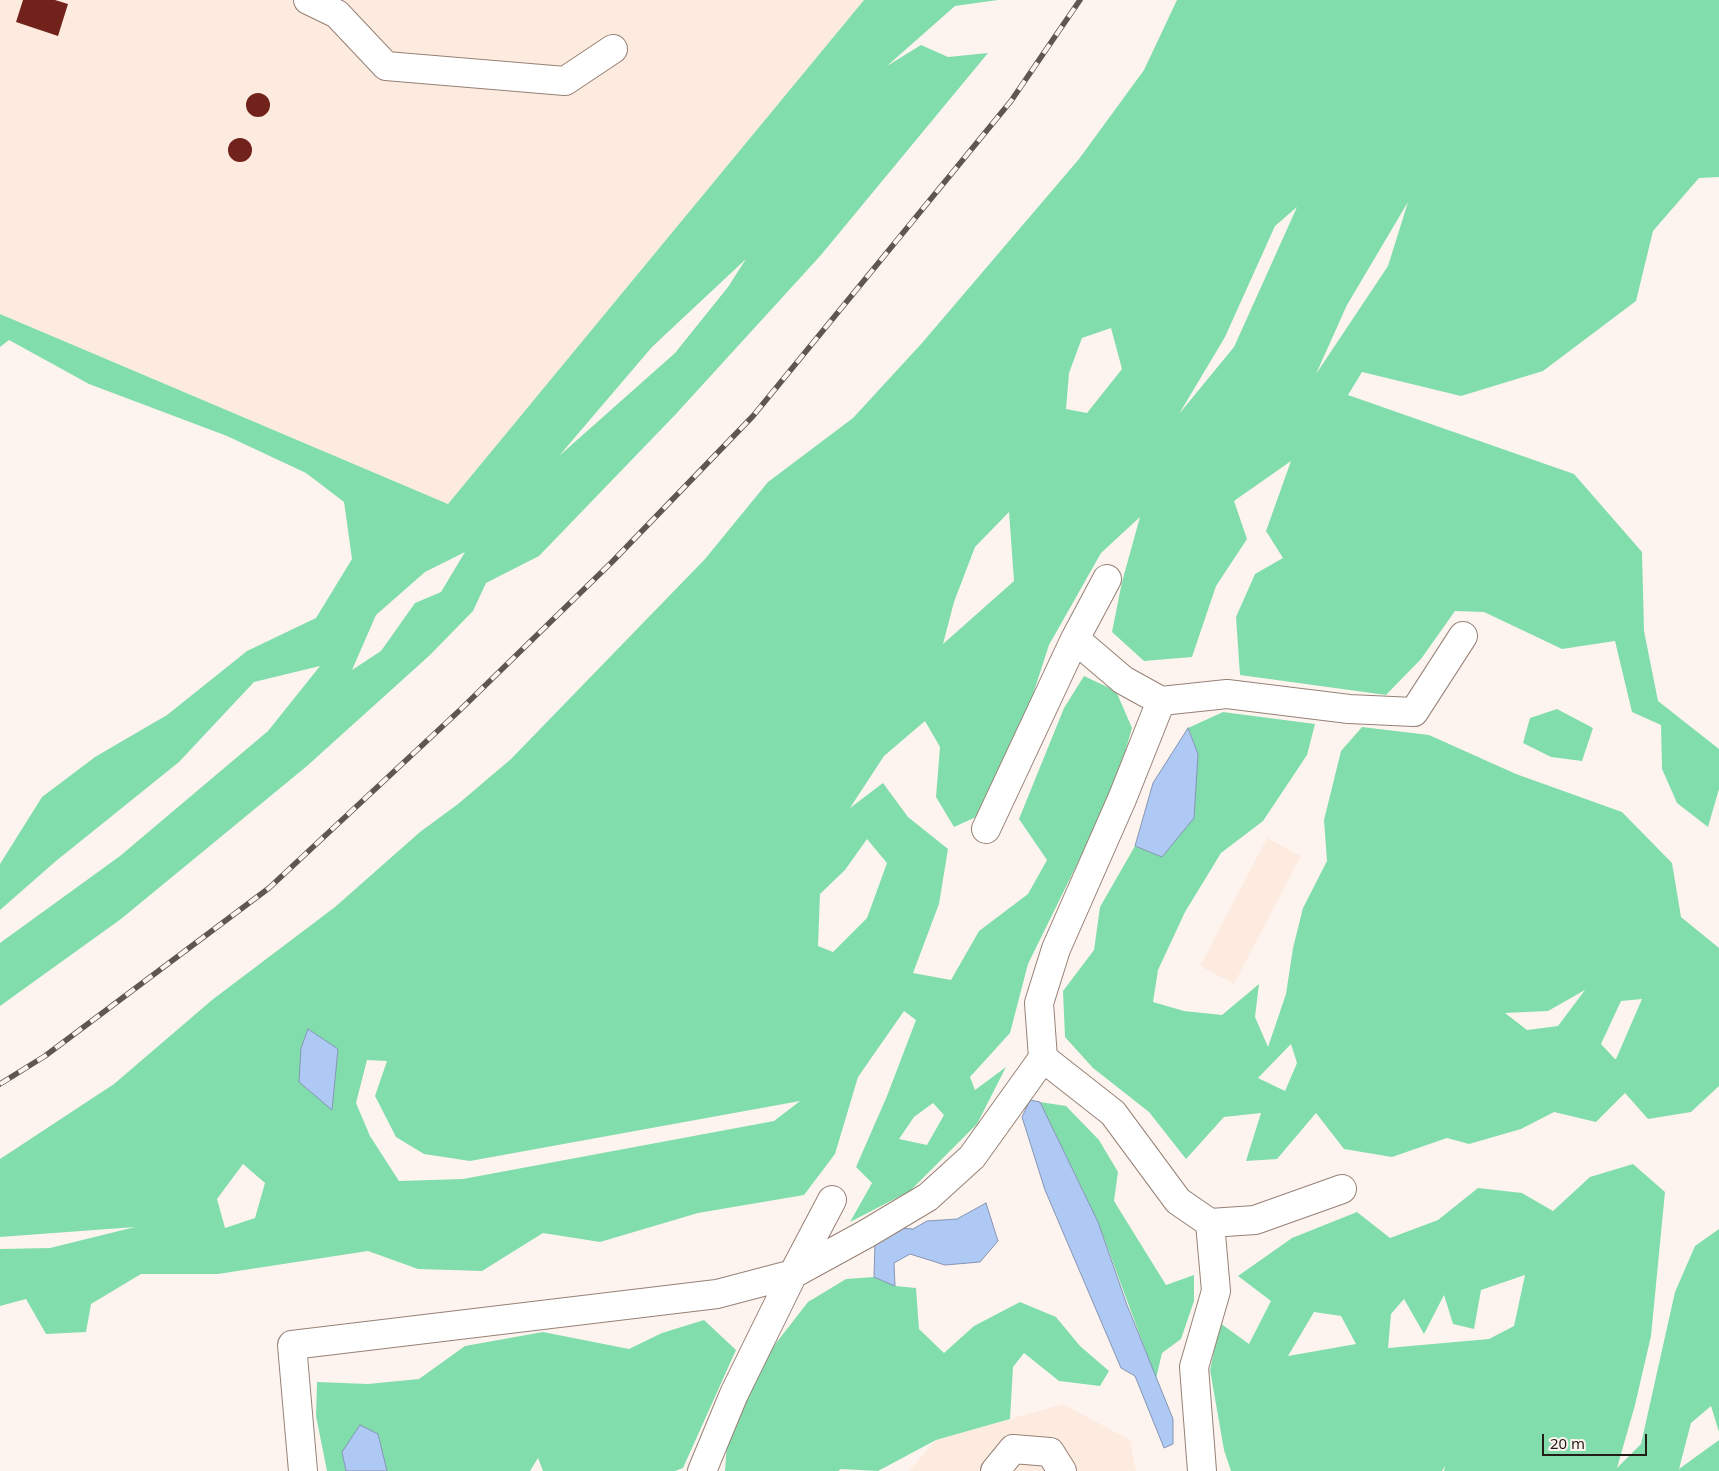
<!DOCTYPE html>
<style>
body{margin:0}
#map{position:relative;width:1719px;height:1471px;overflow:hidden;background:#fef4ef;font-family:"Noto Sans",sans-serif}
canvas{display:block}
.scale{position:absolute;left:1542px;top:1434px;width:105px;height:22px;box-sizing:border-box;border:2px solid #241c17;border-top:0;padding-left:6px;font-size:15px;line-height:18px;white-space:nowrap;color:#241c17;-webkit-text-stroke:4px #fef4ef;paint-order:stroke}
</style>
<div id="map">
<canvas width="1719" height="1471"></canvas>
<div class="scale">20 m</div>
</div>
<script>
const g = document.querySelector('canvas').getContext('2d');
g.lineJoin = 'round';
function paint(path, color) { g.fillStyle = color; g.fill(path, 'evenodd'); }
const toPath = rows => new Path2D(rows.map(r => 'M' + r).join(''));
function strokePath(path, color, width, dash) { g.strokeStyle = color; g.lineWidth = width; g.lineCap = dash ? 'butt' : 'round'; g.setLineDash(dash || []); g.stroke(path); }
paint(toPath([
 [0,0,864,0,448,504,0,314],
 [1267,838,1301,856,1234,984,1200,966],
 [1063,1404,1130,1440,1136,1471,909,1471,936,1440]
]), '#fdebe0');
paint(toPath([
 [864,0,998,0,955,6,887,66,921,45,948,57,988,53,821,255,675,415,539,556,486,583,473,611,430,655,307,766,121,919,0,1006,0,943,120,856,268,731,320,666,254,682,179,762,56,861,0,910,0,864,42,797,95,757,167,715,247,651,316,618,352,559,344,502,306,473,227,436,89,384,9,340,0,347,0,314,448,504],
 [746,259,728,287,675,353,559,456,652,347],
 [465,552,441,592,415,603,381,651,352,670,376,615,425,572],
 [1177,0,1719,0,1719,177,1699,178,1653,231,1636,301,1543,371,1461,396,1362,372,1348,395,1574,474,1642,552,1644,631,1658,701,1719,749,1719,789,1708,827,1677,803,1662,769,1661,725,1632,712,1615,641,1562,649,1484,612,1455,611,1421,659,1386,695,1240,675,1236,617,1255,574,1283,558,1266,531,1291,461,1234,501,1247,539,1216,586,1192,657,1144,661,1112,632,1122,582,1140,517,1101,553,1049,645,996,808,954,827,936,797,940,747,925,721,884,756,850,808,883,783,908,817,948,849,939,904,913,973,951,980,979,931,1028,894,1047,860,1019,819,1064,708,1084,676,1116,691,1132,728,1115,787,1028,964,1010,1033,970,1077,975,1090,1006,1067,977,1124,910,1191,850,1222,872,1183,856,1167,887,1096,916,1020,904,1011,858,1077,835,1154,804,1195,698,1213,600,1242,543,1233,482,1271,418,1269,368,1251,218,1274,141,1274,91,1304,86,1332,46,1334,26,1299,0,1306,0,1249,50,1248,135,1227,0,1237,0,1159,114,1084,212,1000,335,907,420,832,458,804,511,759,705,559,768,482,853,418,922,343,1079,159,1144,70],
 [1408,202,1388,266,1316,374,1347,305],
 [1297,207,1234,347,1179,414,1225,337,1275,226],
 [1111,328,1122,369,1087,413,1066,409,1069,373,1082,338],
 [1009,512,1014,581,943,644,954,602,975,547],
 [867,839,887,863,867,918,833,952,818,946,820,894,845,870],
 [308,1030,338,1049,332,1110],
 [367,1060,387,1061,375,1096,396,1137,424,1154,470,1161,800,1101,774,1121,463,1179,399,1181,370,1136,356,1103],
 [933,1103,944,1115,927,1145,899,1139,914,1117],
 [243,1164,265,1183,255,1218,225,1228,217,1199],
 [1557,709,1593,728,1582,761,1551,757,1523,743,1530,718],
 [1223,712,1315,724,1307,755,1263,821,1221,853,1185,912,1158,970,1153,1002,1184,1011,1222,1015,1259,984,1255,1017,1268,1047,1286,994,1293,948,1303,908,1327,861,1324,820,1341,751,1362,727,1429,735,1516,774,1622,812,1672,863,1681,917,1719,948,1719,1086,1691,1112,1648,1119,1625,1093,1596,1122,1554,1112,1521,1129,1469,1144,1447,1138,1392,1157,1344,1149,1316,1113,1277,1159,1246,1161,1261,1113,1224,1117,1186,1159,1149,1112,1093,1068,1065,1037,1063,991,1094,950,1100,907,1135,846,1162,857,1198,754,1188,728],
 [1585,990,1558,1026,1527,1030,1505,1013,1548,1011],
 [1642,999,1616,1059,1615,1059,1601,1044,1621,1001],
 [1291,1044,1297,1063,1285,1091,1258,1078],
 [1040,1102,1066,1106,1099,1140,1118,1172,1114,1201,1166,1285,1194,1275,1194,1301,1181,1339,1162,1353,1156,1379,1098,1222],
 [1633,1164,1665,1192,1651,1336,1635,1405,1617,1468,1641,1444,1675,1292,1695,1246,1719,1229,1719,1432,1711,1406,1691,1423,1679,1469,1719,1440,1719,1471,1444,1471,1445,1466,1442,1471,1231,1471,1224,1450,1210,1370,1220,1323,1249,1344,1271,1301,1238,1276,1292,1238,1357,1212,1390,1238,1438,1220,1478,1188,1522,1193,1553,1211,1590,1177],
 [1525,1275,1514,1326,1489,1339,1388,1348,1391,1314,1404,1299,1424,1334,1444,1295,1453,1324,1474,1329,1481,1290],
 [1314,1312,1341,1316,1356,1344,1288,1356],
 [874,1277,895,1286,916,1288,919,1329,944,1353,974,1326,1020,1302,1056,1317,1080,1346,1109,1371,1100,1386,1059,1381,1024,1353,1013,1367,1010,1419,936,1440,878,1471,841,1469,838,1471,725,1471,727,1443,769,1352,808,1302,846,1279],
 [704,1320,736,1350,683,1468,675,1471,543,1471,538,1458,530,1471,387,1471,378,1434,342,1452,346,1471,327,1471,316,1416,317,1382,368,1384,419,1379,465,1346,543,1332,629,1349,662,1333]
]), '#82ddac');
const water = toPath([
 [1188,728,1198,754,1194,818,1162,857,1135,846,1153,783,1188,728],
 [308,1029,338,1049,332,1110,299,1082,301,1048,308,1029],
 [1030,1100,1040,1102,1098,1222,1127,1305,1173,1419,1173,1444,1164,1448,1135,1376,1121,1368,1045,1190,1022,1117,1030,1100],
 [986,1203,998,1241,980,1262,945,1265,910,1254,894,1263,895,1286,874,1277,875,1242,897,1228,913,1229,927,1221,957,1219,986,1203],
 [360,1425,378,1434,387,1471,346,1471,342,1452,360,1425]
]);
paint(water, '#afc9f5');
strokePath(water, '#8595b2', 1);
paint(toPath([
 [23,0,55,0,68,4,58,36,16,22],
 '246 105a12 12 0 1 1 24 0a12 12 0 1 1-24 0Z',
 '228 150a12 12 0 1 1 24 0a12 12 0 1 1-24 0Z'
]), '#71221a');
const minor = toPath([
 [308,0,337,14,386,66,565,81,613,49],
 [1075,639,1123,680,1161,701,1227,694,1349,709,1414,712,1463,636],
 [1161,701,1122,799,1056,949,1039,1003,1043,1058,1113,1113,1178,1201,1210,1223,1255,1220,1342,1189],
 [986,829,1075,639,1107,579],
 [303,1471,292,1345,717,1294,793,1274,866,1234,928,1197,972,1157,1043,1058],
 [702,1471,734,1394,793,1274,832,1200],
 [995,1471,1013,1449,1050,1452,1062,1471],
 [1202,1471,1194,1367,1216,1291,1210,1223]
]);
strokePath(minor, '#968175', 30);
strokePath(minor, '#fff', 28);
const rail = toPath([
 [0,1084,45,1056,269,888,460,710,612,562,753,416,1011,101,1080,0]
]);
strokePath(rail, '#5f5651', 5.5);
strokePath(rail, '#fef4ef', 4, [11]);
</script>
